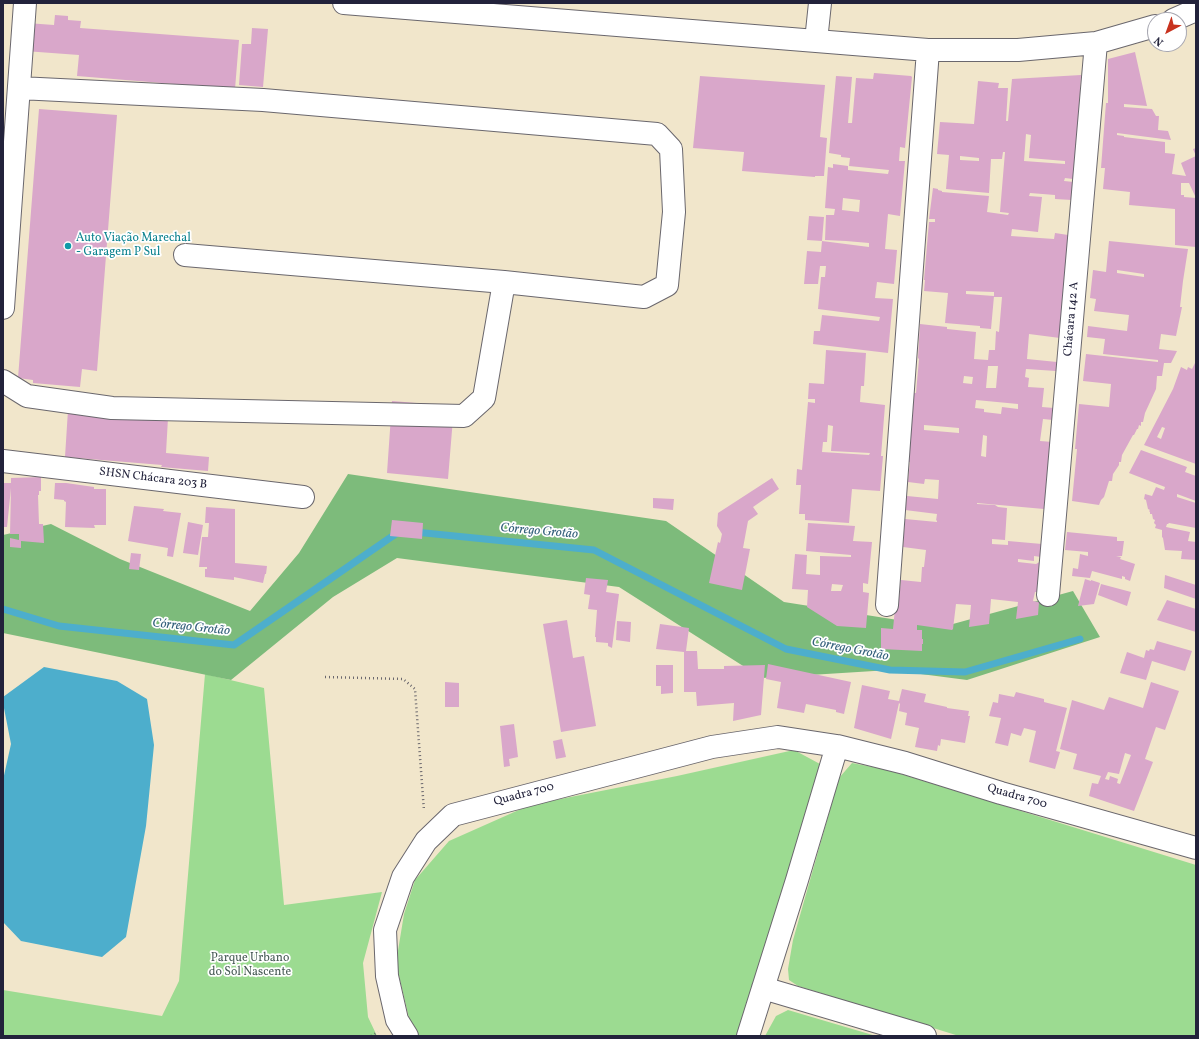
<!DOCTYPE html>
<meta charset="utf-8">
<style>
body{margin:0}
#map{position:relative;width:1199px;height:1039px;overflow:hidden;background:#f1e6cb;font-family:Vollkorn,serif}
canvas{display:block}
.frame{position:absolute;inset:0;border:4px solid #22223b;pointer-events:none}
.north{position:absolute;left:1147px;top:12px;width:40px;height:40px;box-sizing:border-box;background:#fff;border:1px solid #a7a7b1;border-radius:50%;rotate:221deg;font-size:11px;font-weight:700;line-height:16px;text-align:center;color:#22223b}
.north::after{content:'';display:block;margin:auto;width:14px;height:18px;background:#c8321e;clip-path:polygon(50% 0,100% 100%,50% 72%,0 100%)}
</style>
<div id="map">
<canvas width="1199" height="1039"></canvas>
<div class="frame"></div>
<div class="north">N</div>
</div>
<script>
const g = document.querySelector('canvas').getContext('2d');
g.lineJoin = 'round';
function paint(path, color) { g.fillStyle = color; g.fill(path, 'evenodd'); }
const toPath = rows => new Path2D(rows.map(r => 'M' + r).join(''));
function strokePath(path, color, width, dash) { g.strokeStyle = color; g.lineWidth = width; g.lineCap = dash ? 'butt' : 'round'; g.setLineDash(dash || []); g.stroke(path); }
function drawText(font, color, halo, rows, align = 'center') {
  g.font = font + ' Vollkorn,serif'; g.lineWidth = 3.5; g.setLineDash([]); g.textBaseline = 'middle'; g.strokeStyle = halo; g.fillStyle = color; for (const [text, x, y, turn = 0] of rows) {
    g.save(); g.translate(x, y); g.rotate((+turn || 0) * Math.PI / 180); g.textAlign = isNaN(turn) ? turn : align; if (halo) g.strokeText(text, 0, 0); g.fillText(text, 0, 0); g.restore();
  }
}
paint(toPath([
 [205,674,264,688,284,905,382,892,363,963,368,1017,377,1036,3,1036,3,990,162,1016,179,981],
 [794,750,820,764,739,1036,416,1036,412,1031,396,963,404,914,415,880,449,841,530,805,677,776],
 [852,763,888,770,1196,865,1196,1036,959,1036,798,986,789,980,788,969,793,940,839,778],
 [788,1010,876,1036,765,1036,776,1016]
]), '#9cdb91');
paint(toPath([
 [348,474,666,521,784,602,942,627,1073,591,1100,637,967,680,890,670,762,678,619,587,397,558,333,597,231,680,3,633,3,535,51,524,120,559,250,611,299,553]
]), '#7dbb7b');
paint(toPath([
 [44,667,117,681,147,699,154,745,146,826,126,937,102,957,21,941,3,922,3,780,11,744,3,703,3,697]
]), '#4daecc');
strokePath(toPath([
 [415,532,594,550,786,649,890,670,965,672,1080,639],
 [3,609,59,626,234,645,400,531]
]), '#4daecc', 7);
paint(toPath([
 [55,15,68,16,68,20,81,21,80,28,239,40,235,89,77,76,79,55,11,50,13,22,54,25],
 [252,28,268,29,263,87,239,85,242,44,251,44],
 [1135,52,1147,106,1124,104,1124,107,1152,109,1156,116,1159,116,1158,130,1168,131,1171,140,1117,133,1117,135,1124,136,1124,137,1165,142,1165,153,1175,154,1172,174,1186,176,1181,163,1196,156,1193,149,1196,148,1196,247,1175,245,1175,209,1129,205,1130,192,1103,189,1105,168,1101,168,1106,103,1108,103,1108,59],
 [1181,183,1189,183,1196,198,1184,197,1184,195,1181,195],
 [874,73,911,76,912,77,905,148,900,147,899,161,905,161,900,216,888,214,885,249,897,250,894,284,877,282,875,298,893,299,888,353,813,344,814,331,820,331,822,315,879,321,880,317,818,309,821,277,825,277,826,266,820,266,818,284,804,284,807,251,821,252,822,241,869,247,869,243,846,241,825,240,826,215,834,215,835,209,825,208,828,167,833,168,833,164,848,166,848,170,888,174,889,170,849,166,850,158,841,157,841,155,829,153,836,76,852,77,848,123,852,123,856,78,873,79],
 [843,198,860,200,859,212,842,210],
 [1081,75,1076,165,1074,165,1073,179,1065,178,1064,181,1074,182,1072,200,1055,199,1055,195,1030,193,1029,196,1042,197,1038,232,1012,229,1011,236,1054,239,1055,233,1068,235,1060,338,1029,334,1027,359,1057,362,1056,371,1026,369,1025,377,1029,378,1028,387,1044,388,1042,407,1054,408,1053,420,1043,419,1040,441,1053,442,1050,476,1047,476,1044,509,977,503,977,504,995,505,998,507,1007,508,1005,540,992,539,992,544,1008,545,1008,541,1042,544,1041,557,1034,556,1034,561,1018,559,1018,562,1036,564,1041,561,1039,592,1035,592,1033,601,1039,602,1038,615,1016,619,1018,602,991,599,989,624,969,627,971,605,956,604,953,629,952,630,917,625,917,630,922,630,922,639,923,639,923,644,922,644,922,651,881,649,881,628,893,629,896,598,899,598,901,580,921,582,922,567,924,567,926,550,903,547,905,519,937,522,937,520,936,521,937,514,905,510,907,496,938,499,939,480,925,479,924,484,908,482,910,462,908,462,914,393,916,393,919,359,918,358,920,324,947,327,947,329,976,332,974,359,988,360,989,350,995,350,996,331,999,332,1002,297,994,297,994,292,966,291,966,294,994,296,991,329,980,328,980,326,945,323,948,293,924,291,925,280,924,280,929,222,935,222,935,219,929,219,933,188,938,189,938,190,942,191,942,192,989,196,987,212,1008,215,1009,213,1000,212,1005,152,1003,152,1002,159,991,159,989,193,946,189,949,155,937,154,940,122,974,124,978,81,999,83,998,88,1008,88,1006,121,1008,121,1012,79],
 [1026,134,1031,135,1029,158,1065,161,1065,164,1024,161],
 [960,156,979,158,979,161,960,160],
 [988,366,998,366,996,388,986,388],
 [964,376,973,377,972,384,963,383],
 [976,400,1018,404,1018,409,1002,407,1001,414,984,412,984,409,975,408],
 [924,425,959,428,959,433,924,430],
 [983,435,987,436,986,457,981,456],
 [700,76,825,85,820,137,827,138,824,176,815,176,815,177,742,171,744,152,693,148],
 [39,109,117,115,97,371,82,369,80,387,33,383,33,380,18,378],
 [809,216,824,217,822,241,807,240],
 [1109,241,1188,249,1183,281,1180,307,1182,307,1176,336,1161,334,1159,349,1177,351,1171,363,1164,363,1162,376,1157,376,1156,389,1145,413,1143,422,1141,422,1141,426,1139,425,1138,429,1137,429,1134,435,1133,435,1122,455,1121,462,1119,462,1119,465,1113,474,1112,481,1109,481,1104,497,1101,500,1099,505,1072,501,1077,449,1075,449,1079,404,1109,407,1111,384,1083,381,1086,354,1158,362,1158,360,1103,354,1105,339,1087,337,1088,326,1127,331,1129,315,1094,311,1096,299,1090,298,1093,270,1106,272],
 [1117,270,1144,274,1144,277,1117,273],
 [826,350,866,353,864,386,861,386,860,402,885,405,881,456,883,456,880,491,852,489,849,523,805,520,805,514,799,514,801,485,796,485,797,469,802,470,808,402,815,403,815,399,808,399,809,383,824,384],
 [828,425,833,426,831,451,870,453,869,455,822,452,823,442,827,442],
 [1196,361,1196,464,1144,445,1173,389,1181,367,1187,370,1188,367,1192,369],
 [1162,427,1165,428,1161,439,1157,437],
 [392,401,454,406,448,479,387,473],
 [68,410,168,418,166,453,209,457,208,471,161,467,162,465,65,457],
 [1141,450,1187,467,1185,472,1196,476,1196,501,1177,494,1177,497,1196,503,1196,528,1169,523,1168,524,1167,524,1166,527,1190,532,1188,541,1196,542,1196,560,1181,559,1182,551,1165,550,1163,538,1162,537,1162,530,1155,528,1156,525,1154,523,1155,520,1153,519,1152,514,1150,514,1150,512,1149,511,1150,510,1148,509,1146,500,1144,499,1145,494,1152,496,1156,487,1164,490,1165,487,1129,473],
 [41,477,41,491,39,491,39,495,38,495,39,524,43,524,44,543,21,541,21,548,10,547,10,538,19,540,19,534,10,534,11,488,7,527,3,527,3,483,11,483,11,478],
 [772,478,779,489,753,507,758,514,748,521,743,548,750,549,742,590,709,583,718,542,720,543,722,534,717,526,718,513],
 [55,483,66,483,94,487,94,489,106,489,106,525,94,525,95,528,65,527,66,502,64,501,64,500,54,499],
 [653,498,674,499,673,510,653,508],
 [134,506,164,509,163,511,181,513,173,557,167,556,168,548,128,541],
 [206,507,235,509,235,563,267,566,266,574,265,574,263,583,234,577,234,580,205,577,205,569,207,569,207,567,199,567,202,537,208,537,209,523,205,523],
 [392,520,423,523,422,539,390,536],
 [188,522,203,525,198,555,183,553],
 [808,523,855,526,853,541,872,542,868,584,863,583,863,592,869,593,866,628,837,626,807,607,808,590,792,589,795,554,807,555,806,574,820,575,820,556,851,557,851,555,806,551],
 [832,584,843,585,841,591,831,591],
 [1067,532,1117,537,1117,541,1124,541,1122,556,1116,556,1121,557,1120,559,1135,564,1130,581,1125,579,1125,577,1122,576,1122,579,1092,571,1090,578,1072,576,1073,568,1078,569,1080,554,1088,556,1088,552,1065,550],
 [131,553,141,554,139,570,129,569],
 [1165,575,1196,585,1196,599,1164,588],
 [586,578,608,580,606,592,619,594,612,648,608,646,608,643,596,642,596,637,595,637,597,610,588,609,590,595,584,594],
 [1085,579,1091,581,1091,580,1100,583,1094,604,1078,606],
 [1101,584,1131,592,1127,606,1098,595],
 [1167,600,1196,609,1196,632,1157,620],
 [567,620,573,658,584,656,596,726,561,732,543,624],
 [617,621,631,622,630,642,616,640],
 [660,624,689,628,686,651,697,651,698,669,724,669,724,666,765,665,761,715,733,721,734,703,697,706,696,692,684,692,684,652,656,649],
 [1157,641,1192,651,1185,671,1152,661,1146,680,1120,673,1127,652,1144,658,1146,650,1149,651,1150,649,1154,650],
 [768,664,851,682,844,714,836,712,836,710,806,704,804,713,777,708,781,682,766,679],
 [656,665,673,665,673,693,661,694,661,686,656,686],
 [445,682,459,683,459,707,445,707],
 [1151,682,1179,691,1165,730,1156,727,1145,759,1153,762,1134,811,1089,796,1092,783,1098,784,1101,776,1073,769,1077,754,1060,749,1072,700,1104,710,1109,697,1143,708],
 [1125,753,1131,755,1120,784,1117,783,1118,779,1110,776,1109,780,1105,779,1108,772,1119,774],
 [862,685,890,691,888,699,899,701,902,689,926,694,924,702,947,707,947,708,969,711,968,716,970,716,965,743,941,739,940,746,938,745,937,751,915,747,919,728,905,725,907,713,899,711,900,704,899,703,891,739,854,728],
 [1016,692,1044,699,1044,702,1067,708,1056,751,1060,752,1055,769,1029,762,1036,731,1024,728,1021,736,1011,733,1008,746,995,743,1001,718,989,716,993,702,998,703,999,694,1014,697],
 [514,724,518,757,509,759,510,766,504,767,500,726],
 [562,739,566,757,556,759,553,741]
]), '#d9a7ca');
const minor = toPath([
 [344,3,928,50,1018,50,1096,43,1155,26],
 [1173,20,1196,10],
 [816,41,820,3],
 [19,88,263,100,657,134,671,149,674,212,667,285,644,297,504,282,185,255],
 [3,308,25,3],
 [3,381,27,396,112,408,464,416,484,398,504,282],
 [3,461,303,497],
 [1048,595,1096,43],
 [887,605,928,50],
 [763,988,925,1036],
 [407,1036,397,1020,387,976,385,930,403,877,426,841,453,815,712,747,778,737,837,746,905,763,1001,793,1196,848],
 [748,1036,797,880,837,746]
]);
strokePath(minor, '#6a676d', 24);
strokePath(toPath([
 [325,677,403,679,415,689,424,811],
 [371,1036,378,1032]
]), '#6a676d', 2.5, [1, 3]);
strokePath(minor, '#fff', 22);
for (const [x, y, r, color] of [
 [68,246,4,"#0f9aa8"]
]) { const dot = new Path2D(); dot.arc(x, y, r, 0, 2 * Math.PI); g.fillStyle = color; g.fill(dot); strokePath(dot, '#fff', 1.5); }
drawText('12px', '#0d838f', '#fff', [
 ["Auto Viação Marechal",76,239],
 ["- Garagem P Sul",76,253]
], 'left');
drawText('12px', '#22223b', '#fff', [
 ["Chácara 142 A",1072,319,-85],
 ["SHSN Chácara 203 B",153,479,7],
 ["Quadra 700",524,795,-15],
 ["Quadra 700",1017,797,16]
]);
drawText('12px', '#475a55', '#fff', [
 ["Parque Urbano",250,959],
 ["do Sol Nascente",250,973]
]);
drawText('italic 13px', '#35617c', '#fff', [
 ["Córrego Grotão",539,532,5],
 ["Córrego Grotão",191,628,6],
 ["Córrego Grotão",850,650,11]
]);
</script>
